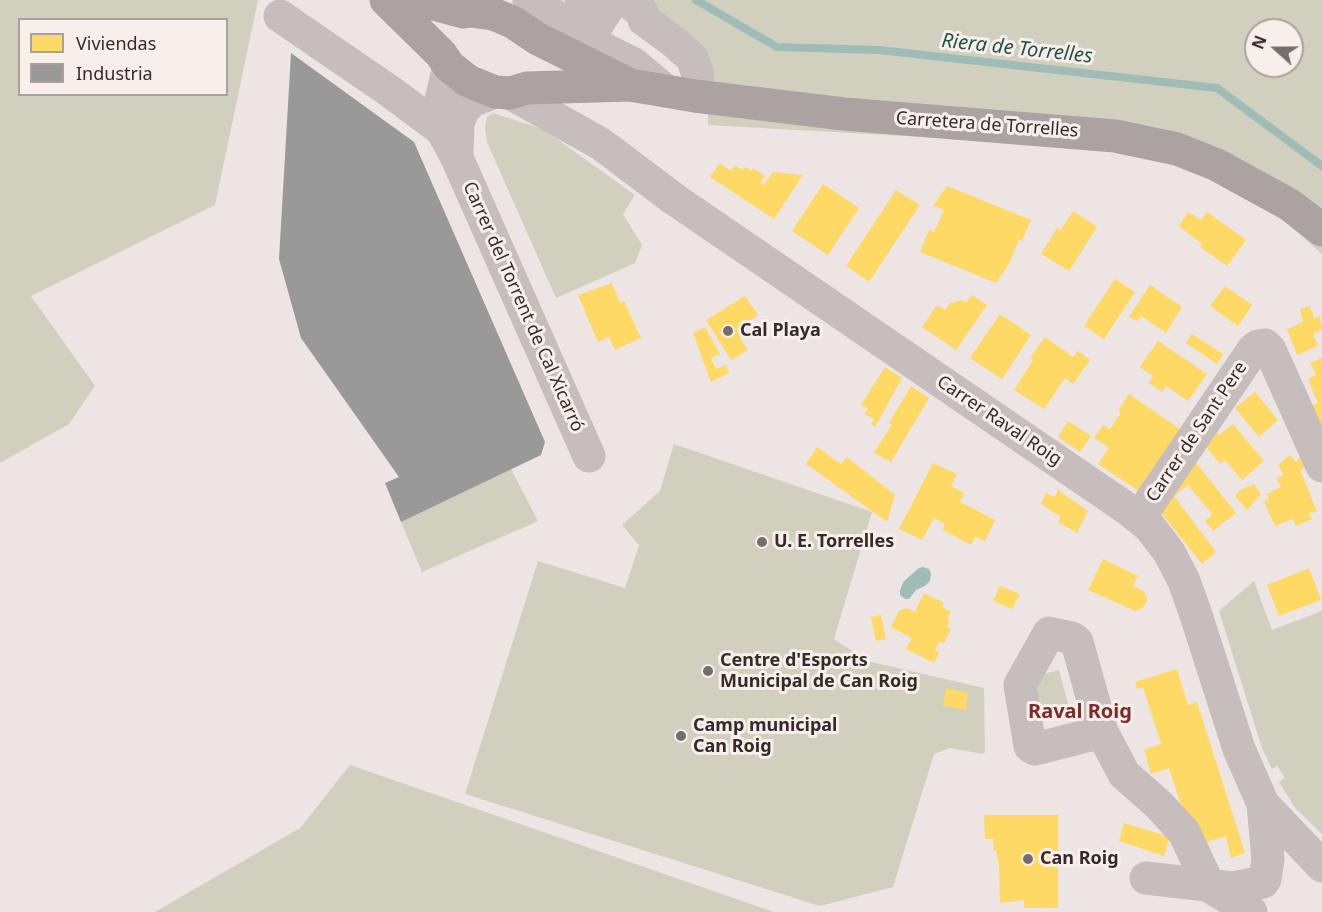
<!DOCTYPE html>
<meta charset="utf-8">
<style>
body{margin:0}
#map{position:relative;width:1322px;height:912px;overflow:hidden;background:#ece5e3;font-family:"Noto Sans",sans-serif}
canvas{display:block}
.legend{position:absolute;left:18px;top:18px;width:210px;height:78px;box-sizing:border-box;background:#f8efeb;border:2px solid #aaa19e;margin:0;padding:8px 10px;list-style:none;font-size:18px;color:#362b2a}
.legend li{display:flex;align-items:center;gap:12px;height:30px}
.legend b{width:30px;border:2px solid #aaa19e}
.north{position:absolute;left:1244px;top:18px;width:60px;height:60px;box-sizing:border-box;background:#f8efeb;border:2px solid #aaa19e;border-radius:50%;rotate:291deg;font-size:16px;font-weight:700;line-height:24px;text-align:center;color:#362b2a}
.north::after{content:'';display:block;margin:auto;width:21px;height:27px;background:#766c6b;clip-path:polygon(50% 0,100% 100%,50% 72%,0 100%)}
</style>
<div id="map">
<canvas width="1322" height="912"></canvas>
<ul class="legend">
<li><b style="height:16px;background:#ffd966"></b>Viviendas</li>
<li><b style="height:16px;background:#999"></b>Industria</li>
</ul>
<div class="north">N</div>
</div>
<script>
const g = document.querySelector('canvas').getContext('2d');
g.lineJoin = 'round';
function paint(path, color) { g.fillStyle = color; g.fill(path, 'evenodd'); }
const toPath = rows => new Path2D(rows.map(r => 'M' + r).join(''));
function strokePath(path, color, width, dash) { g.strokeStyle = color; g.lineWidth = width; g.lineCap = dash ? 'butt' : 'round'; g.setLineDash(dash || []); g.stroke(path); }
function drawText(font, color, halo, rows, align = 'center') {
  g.font = font + ' "Noto Sans",sans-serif'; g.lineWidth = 6; g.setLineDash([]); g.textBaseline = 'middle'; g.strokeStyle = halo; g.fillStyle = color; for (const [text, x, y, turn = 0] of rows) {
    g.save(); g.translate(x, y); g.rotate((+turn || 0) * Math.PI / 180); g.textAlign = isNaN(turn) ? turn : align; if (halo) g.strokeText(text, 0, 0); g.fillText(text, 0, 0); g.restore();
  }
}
paint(toPath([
 [0,0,258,0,215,205,31,296,95,386,69,424,0,463],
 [20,20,226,20,226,94,20,94],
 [646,0,1322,0,1322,254,1260,200,1208,171,1083,146,708,125,708,57],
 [1256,30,1292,30,1292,66,1256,66],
 [493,113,543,129,635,195,623,214,642,245,635,263,556,298,487,142,485,127,487,117],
 [674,444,872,512,834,639,867,661,984,688,985,752,983,754,950,748,934,754,893,887,820,906,465,794,538,561,625,588,639,545,622,525,660,491],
 [511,469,538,521,422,572,401,522],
 [1254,581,1272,630,1322,611,1322,834,1296,809,1279,782,1285,778,1277,766,1272,769,1262,748,1219,611],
 [1059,670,1069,708,1041,716,1030,678],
 [350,765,774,912,155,912,300,828]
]), '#d1d0be');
paint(toPath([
 [919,568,923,567,929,569,931,574,930,581,925,586,916,590,909,599,905,599,900,595,900,590,904,581]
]), '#a1bcb6');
paint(toPath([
 [720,163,731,171,735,165,743,170,745,167,752,171,753,168,765,176,760,183,764,185,773,172,803,175,774,219,710,177],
 [823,184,859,208,828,255,792,231],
 [947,186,1031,220,1022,241,1019,240,1009,264,996,283,920,252,929,230,934,232,944,210,933,206],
 [896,190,920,205,869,282,846,266],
 [1073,211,1097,227,1069,271,1041,254,1057,228,1061,230],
 [1188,212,1201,220,1207,212,1246,240,1227,266,1200,247,1202,244,1179,226],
 [1115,279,1135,292,1104,339,1084,326],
 [612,283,620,303,624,301,641,338,615,350,609,337,598,342,578,295],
 [1150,285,1182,307,1166,333,1141,316,1137,321,1129,317],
 [1225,286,1252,305,1238,326,1210,306],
 [972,295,987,305,956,350,922,327,937,305,945,310,950,303,962,300,966,302],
 [745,296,758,315,741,327,746,335,740,338,748,350,731,360,706,320],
 [1310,306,1314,318,1320,316,1322,330,1313,334,1318,346,1297,355,1287,329,1303,322,1300,309],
 [1000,314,1031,335,1002,379,970,358],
 [705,327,720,354,711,358,716,369,726,365,729,373,711,382,693,333],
 [1192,334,1223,354,1217,364,1186,343],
 [1045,337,1073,357,1078,351,1090,360,1073,384,1065,378,1044,409,1014,390,1033,360,1030,358],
 [1158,341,1207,374,1188,401,1166,386,1162,392,1149,383,1153,376,1140,367],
 [1322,358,1322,432,1311,406,1318,403,1308,379,1316,375,1310,363],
 [885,367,902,378,875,427,871,424,874,419,864,414,868,409,861,405],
 [911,386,929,398,891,462,874,453,892,424,889,423],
 [1255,392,1278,420,1259,437,1235,408],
 [1129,394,1184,432,1142,493,1098,464,1109,448,1094,438,1103,425,1110,429,1121,413,1118,411],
 [1068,421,1091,436,1080,452,1058,437],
 [1233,424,1264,461,1242,480,1225,460,1220,464,1203,443,1213,428,1219,435],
 [817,447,841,464,847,457,895,495,887,522,806,464],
 [1303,454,1309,467,1300,470,1317,511,1309,514,1312,519,1296,526,1293,519,1275,526,1264,501,1269,498,1267,494,1281,487,1277,479,1283,474,1278,465,1290,455,1296,462],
 [1193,459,1236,513,1213,531,1205,521,1212,514,1188,485,1174,496,1216,552,1202,564,1159,510],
 [933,463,957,474,951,486,964,493,960,502,995,520,985,541,975,537,971,545,943,530,945,524,934,518,922,540,899,529],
 [1254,484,1261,494,1247,510,1235,496,1240,490],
 [1058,490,1088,511,1077,533,1058,522,1061,517,1041,504,1046,493,1055,497],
 [1103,559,1138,576,1133,586,1144,591,1147,600,1143,608,1135,611,1088,590],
 [1309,568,1321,600,1279,616,1267,585],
 [1000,586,1020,594,1012,609,993,601],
 [924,593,944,603,942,607,951,612,947,619,950,620,947,627,951,629,944,643,940,641,935,650,939,652,934,663,906,649,912,638,891,627,899,611,907,608,915,612],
 [881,615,886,639,876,641,871,617],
 [1177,669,1188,705,1197,702,1245,853,1231,858,1226,836,1204,843,1186,820,1169,768,1151,774,1144,750,1161,744,1143,687,1137,689,1135,682],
 [946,688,968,693,966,710,943,706],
 [984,815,1058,815,1058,908,1024,908,1024,900,1000,903,999,866,996,850,994,851,993,839,985,839],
 [1124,823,1170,837,1164,856,1119,841]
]), '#ffd966');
paint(toPath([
 [291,53,414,142,545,442,541,455,401,522,385,483,399,477,301,338,279,259]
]), '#999');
strokePath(toPath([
 [696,0,777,47,879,50,1217,88,1322,166]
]), '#a1bcb6', 8);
strokePath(toPath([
 [529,0,541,6,598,46,634,64,666,91],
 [626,0,642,12,644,20,673,41,692,58,698,74,695,96],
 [280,16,388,90,442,130],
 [569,25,585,0],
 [588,39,613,0],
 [449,66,439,109,442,130,457,158,589,456],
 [510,93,601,144,674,199,1129,510,1149,526,1169,552,1184,581,1195,612,1239,749,1263,804,1322,866],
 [457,153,458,123,463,110,472,101,495,92],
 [1139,518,1253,350,1258,346,1265,345,1270,350,1322,466],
 [1102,732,1035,749,1030,746,1020,685,1049,633,1072,638,1077,642,1102,732,1124,774,1159,805,1184,832,1209,886,1251,912],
 [1263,804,1268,859,1265,879],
 [1146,878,1233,888,1263,882]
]), '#c5bebc', 33);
strokePath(toPath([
 [386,0,441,54,449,66,468,81,495,92,510,93,527,88,630,85,695,96,844,114,1115,136,1177,149,1217,165,1290,205,1322,230],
 [418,0,464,12,470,11,493,14,503,18,514,23,538,39,628,84]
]), '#aaa3a1', 33);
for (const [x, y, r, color] of [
 [728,331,6,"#766c6b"],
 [762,542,6,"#766c6b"],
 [708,671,6,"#766c6b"],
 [681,736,6,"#766c6b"],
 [1028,859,6,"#766c6b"]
]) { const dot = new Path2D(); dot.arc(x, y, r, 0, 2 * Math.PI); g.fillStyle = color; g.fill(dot); strokePath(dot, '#f8efeb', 2); }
drawText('18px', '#362b2a', '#f8efeb', [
 ["Carretera de Torrelles",987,125,4],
 ["Carrer del Torrent de Cal Xicarró",523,307,66],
 ["Carrer Raval Roig",999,421,34],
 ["Carrer de Sant Pere",1197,432,-56]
]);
drawText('bold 18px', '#362b2a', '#f8efeb', [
 ["Cal Playa",740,331],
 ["U. E. Torrelles",774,542],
 ["Centre d'Esports",720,661],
 ["Municipal de Can Roig",720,682],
 ["Camp municipal",693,726],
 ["Can Roig",693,747],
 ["Can Roig",1040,859]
], 'left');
drawText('italic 20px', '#24534b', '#f8efeb', [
 ["Riera de Torrelles",1017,49,6]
]);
drawText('bold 20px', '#7d2c2b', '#f8efeb', [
 ["Raval Roig",1080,712]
]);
</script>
